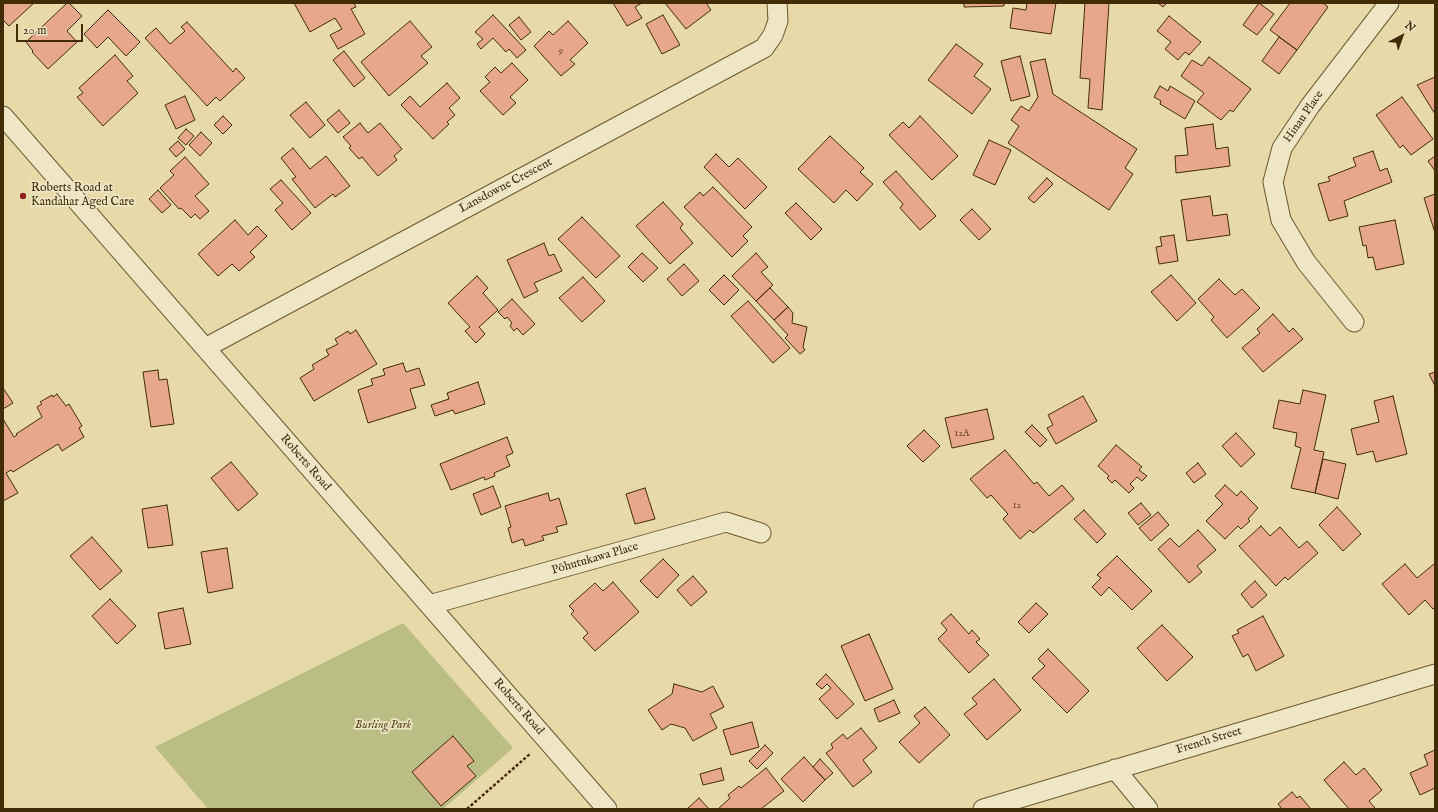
<!DOCTYPE html>
<meta charset="utf-8">
<style>
body{margin:0}
#map{position:relative;width:1438px;height:812px;overflow:hidden;background:#e7d9a8;font-family:"IM FELL English",serif}
canvas{display:block}
.frame{position:absolute;inset:0;border:4px solid #422c07;pointer-events:none}
.north{position:absolute;left:1382px;top:16px;width:40px;height:40px;-webkit-text-stroke:3px #efe6c6;paint-order:stroke;rotate:41deg;font-size:11px;font-weight:700;line-height:16px;text-align:center;color:#422c07}
.north::after{content:'';display:block;margin:auto;width:14px;height:18px;background:#422c07;clip-path:polygon(50% 0,100% 100%,50% 72%,0 100%)}
.scale{position:absolute;left:16px;top:24px;width:67px;height:18px;box-sizing:border-box;border:2px solid #422c07;border-top:0;padding-left:5px;font-size:12px;line-height:14px;white-space:nowrap;color:#422c07;-webkit-text-stroke:3px #efe6c6;paint-order:stroke}
</style>
<div id="map">
<canvas width="1438" height="812"></canvas>
<div class="frame"></div>
<div class="north">N</div>
<div class="scale">20 m</div>
</div>
<script>
const g = document.querySelector('canvas').getContext('2d');
g.lineJoin = 'round';
function paint(path, color) { g.fillStyle = color; g.fill(path, 'evenodd'); }
const toPath = rows => new Path2D(rows.map(r => 'M' + r).join(''));
function strokePath(path, color, width, dash) { g.strokeStyle = color; g.lineWidth = width; g.lineCap = dash ? 'butt' : 'round'; g.setLineDash(dash || []); g.stroke(path); }
function drawText(font, color, halo, rows, align = 'center') {
  g.font = font + ' "IM FELL English",serif'; g.lineWidth = 3.5; g.setLineDash([]); g.textBaseline = 'middle'; g.strokeStyle = halo; g.fillStyle = color; for (const [text, x, y, turn = 0] of rows) {
    g.save(); g.translate(x, y); g.rotate((+turn || 0) * Math.PI / 180); g.textAlign = isNaN(turn) ? turn : align; if (halo) g.strokeText(text, 0, 0); g.fillText(text, 0, 0); g.restore();
  }
}
paint(toPath([
 [403,623,513,748,443,809,208,809,155,747]
]), '#babe84');
const building = toPath([
 [3,3,34,3,9,26,3,20,3,3],
 [67,3,69,3,82,16,67,31,77,42,48,69,32,52,33,51,26,42,67,3],
 [294,3,354,3,356,7,351,9,365,34,338,49,330,35,342,29,335,18,310,32,294,3],
 [613,3,642,3,635,7,642,18,627,26,613,3],
 [665,3,706,3,711,10,686,29,665,3],
 [964,3,1004,3,1004,6,964,7,964,3],
 [1027,3,1056,3,1051,34,1010,28,1013,8,1026,10,1027,3],
 [1085,3,1109,3,1102,110,1088,108,1090,79,1080,78,1085,3],
 [1158,3,1167,3,1163,7,1158,3],
 [1259,3,1274,14,1257,35,1243,25,1259,3],
 [1290,3,1323,3,1328,7,1297,50,1270,30,1290,3],
 [108,10,140,42,126,56,108,37,97,48,84,34,108,10],
 [493,15,526,50,517,58,509,49,506,52,493,38,481,49,477,44,483,39,475,32,493,15],
 [663,15,680,45,662,54,646,24,663,15],
 [1169,16,1201,42,1189,55,1185,52,1178,60,1165,49,1171,42,1157,31,1169,16],
 [519,17,531,32,521,40,509,25,519,17],
 [410,21,432,47,421,56,428,63,389,96,361,62,410,21],
 [568,21,588,43,570,60,575,64,561,76,534,46,549,31,553,35,568,21],
 [187,22,233,72,236,68,245,78,220,101,216,97,207,106,145,38,156,28,170,44,185,31,181,27,187,22],
 [1279,37,1297,50,1279,74,1262,61,1279,37],
 [956,44,983,64,974,76,991,89,972,114,928,80,956,44],
 [344,51,365,78,354,87,333,60,344,51],
 [115,55,133,76,127,81,138,93,103,126,77,97,83,93,79,88,115,55],
 [1020,56,1030,96,1011,101,1001,61,1020,56],
 [1209,57,1251,89,1233,112,1230,110,1221,120,1197,102,1204,93,1181,76,1192,60,1202,66,1209,57],
 [1045,59,1053,94,1137,149,1125,168,1133,174,1109,210,1008,143,1019,126,1011,120,1021,106,1029,111,1038,97,1030,62,1045,59],
 [512,63,528,80,510,97,516,103,503,115,480,91,490,82,485,77,495,67,501,73,512,63],
 [1435,77,1435,114,1417,85,1435,77],
 [447,83,460,98,449,108,455,115,447,122,449,124,433,139,401,105,410,96,420,107,447,83],
 [1160,86,1168,91,1170,86,1195,101,1185,119,1160,104,1161,101,1154,97,1160,86],
 [185,96,195,120,176,129,165,105,185,96],
 [1402,97,1433,139,1411,155,1403,145,1400,148,1376,115,1402,97],
 [306,102,325,125,310,138,290,115,306,102],
 [339,110,350,123,338,133,327,120,339,110],
 [223,116,232,125,223,134,214,125,223,116],
 [920,116,958,156,932,180,889,135,903,122,909,128,920,116],
 [360,123,368,133,380,123,402,149,394,156,397,160,378,176,362,157,359,159,349,148,351,146,343,137,360,123],
 [1213,124,1216,149,1228,147,1230,166,1176,173,1175,156,1188,155,1185,128,1213,124],
 [186,129,194,136,186,145,178,138,186,129],
 [201,132,212,143,200,156,189,145,201,132],
 [830,136,864,168,860,172,873,184,857,201,846,190,834,203,798,169,830,136],
 [989,140,1011,150,995,185,973,175,989,140],
 [178,141,185,149,176,157,169,149,178,141],
 [293,148,310,169,326,156,350,186,335,197,333,194,315,208,292,179,296,177,281,158,293,148],
 [1373,151,1380,171,1387,168,1392,182,1344,201,1348,216,1329,221,1318,184,1330,181,1328,177,1356,166,1353,158,1373,151],
 [716,154,729,167,738,158,767,187,745,209,704,167,716,154],
 [1435,156,1435,171,1428,161,1435,156],
 [185,157,209,184,195,196,209,211,200,219,195,214,191,218,181,208,179,209,160,188,174,175,170,171,185,157],
 [896,171,936,216,920,230,900,208,903,204,883,182,896,171],
 [1047,178,1053,184,1034,203,1028,198,1047,178],
 [281,180,311,213,292,230,275,210,283,203,270,189,281,180],
 [713,187,752,227,743,236,748,241,732,257,684,207,700,192,703,196,713,187],
 [158,190,171,205,162,213,149,199,158,190],
 [1435,194,1435,233,1424,198,1435,194],
 [1210,196,1213,216,1227,214,1230,235,1187,241,1181,200,1210,196],
 [663,202,683,224,680,228,693,243,670,264,636,226,663,202],
 [796,203,822,229,811,240,785,213,796,203],
 [972,209,991,229,979,240,960,220,972,209],
 [582,217,620,256,596,278,558,239,582,217],
 [235,220,248,235,257,226,267,236,250,252,255,257,239,271,232,264,218,276,198,254,235,220],
 [1395,220,1404,264,1376,270,1373,257,1368,258,1366,245,1363,246,1359,227,1395,220],
 [1174,235,1178,261,1159,264,1156,247,1162,246,1160,237,1174,235],
 [544,243,549,256,554,254,562,271,534,283,538,291,524,298,507,260,544,243],
 [642,253,658,268,643,282,628,267,642,253],
 [756,253,768,267,761,272,773,285,756,301,732,276,756,253],
 [684,264,699,281,682,296,667,279,684,264],
 [724,275,739,290,724,305,709,290,724,275],
 [1171,275,1196,303,1177,321,1151,292,1171,275],
 [477,276,488,288,483,293,498,310,479,327,485,334,476,343,465,331,470,327,448,303,477,276],
 [583,277,605,301,582,322,559,298,583,277],
 [1219,279,1235,295,1242,289,1260,308,1227,338,1211,320,1214,317,1198,299,1219,279],
 [770,288,788,307,774,320,756,301,770,288],
 [512,299,535,324,523,335,517,328,514,331,510,326,512,323,507,317,505,319,498,312,512,299],
 [748,301,790,348,773,363,731,316,748,301],
 [788,307,793,313,792,323,807,327,803,347,805,350,800,354,785,338,788,335,774,320,788,307],
 [1273,314,1289,332,1293,328,1303,339,1263,372,1242,348,1260,333,1257,329,1273,314],
 [356,330,377,364,314,401,300,378,314,369,312,365,329,355,326,350,338,344,335,339,348,331,350,334,356,330],
 [403,363,406,372,419,368,425,385,410,389,416,408,368,423,358,390,373,385,371,379,385,375,383,369,403,363],
 [158,370,159,380,167,379,174,424,151,427,143,372,158,370],
 [1435,372,1435,386,1429,374,1435,372],
 [478,382,485,404,455,414,453,410,435,416,431,405,449,399,447,393,478,382],
 [3,388,13,403,3,409,3,388],
 [1303,390,1326,395,1314,450,1324,452,1315,493,1291,488,1301,448,1295,446,1297,433,1273,428,1279,400,1300,404,1303,390],
 [57,394,66,406,69,404,82,426,79,428,84,437,62,451,58,444,13,472,11,470,6,473,18,493,3,501,3,419,14,437,17,435,16,434,42,417,37,407,42,404,40,402,52,395,53,397,57,394],
 [1083,396,1097,421,1056,444,1047,428,1053,425,1048,415,1083,396],
 [1393,396,1407,454,1376,462,1373,451,1357,455,1351,429,1379,422,1374,401,1393,396],
 [987,409,994,439,952,448,945,418,987,409],
 [1032,425,1047,440,1040,447,1025,432,1032,425],
 [924,430,940,446,923,462,907,446,924,430],
 [1236,433,1255,454,1241,467,1222,446,1236,433],
 [507,437,513,453,506,456,510,466,494,473,495,476,485,480,484,477,451,490,440,464,507,437],
 [1116,445,1142,467,1139,470,1147,476,1142,481,1137,477,1130,484,1134,488,1129,493,1115,480,1112,483,1107,478,1109,476,1098,466,1116,445],
 [1005,450,1034,484,1037,482,1049,496,1062,485,1074,499,1033,533,1030,530,1020,539,1003,519,1008,514,991,495,987,498,970,479,1005,450],
 [1323,459,1346,464,1338,499,1315,493,1323,459],
 [231,462,258,494,238,511,211,478,231,462],
 [1198,463,1206,474,1194,483,1186,473,1198,463],
 [1225,485,1237,496,1241,491,1258,508,1248,519,1250,521,1241,529,1238,526,1225,539,1206,521,1223,504,1215,496,1225,485],
 [493,486,501,507,481,515,473,494,493,486],
 [645,488,655,519,635,524,626,494,645,488],
 [548,493,550,501,559,498,567,524,556,527,558,532,542,536,544,540,525,546,523,539,512,543,508,528,511,527,505,506,548,493],
 [1141,503,1151,515,1138,525,1128,513,1141,503],
 [167,505,173,545,148,548,142,509,167,505],
 [1337,507,1361,534,1343,551,1319,525,1337,507],
 [1084,510,1106,534,1097,543,1074,519,1084,510],
 [1158,512,1169,525,1151,541,1139,528,1158,512],
 [1261,526,1270,536,1280,527,1299,548,1307,541,1318,553,1288,580,1285,577,1276,586,1239,546,1261,526],
 [1198,530,1216,550,1197,566,1202,572,1189,583,1158,549,1170,538,1179,547,1198,530],
 [92,537,122,571,100,590,70,556,92,537],
 [227,548,233,588,208,593,201,552,227,548],
 [1117,556,1152,591,1132,610,1109,587,1101,596,1092,587,1101,578,1097,575,1117,556],
 [663,559,679,575,657,598,640,581,663,559],
 [1405,564,1417,578,1434,564,1435,565,1435,608,1433,609,1425,600,1409,615,1382,584,1405,564],
 [693,576,707,592,691,606,677,590,693,576],
 [1255,581,1267,595,1252,608,1241,594,1255,581],
 [613,582,639,612,595,651,583,638,588,633,571,614,574,611,569,606,595,583,603,591,613,582],
 [110,599,136,626,117,644,92,616,110,599],
 [1036,603,1048,614,1029,633,1018,622,1036,603],
 [183,608,191,644,165,649,158,613,183,608],
 [951,614,969,634,972,630,980,639,976,642,989,655,969,673,938,639,947,630,941,623,951,614],
 [1263,616,1284,656,1256,671,1248,654,1243,657,1232,636,1239,633,1237,630,1263,616],
 [1162,625,1193,657,1167,681,1137,648,1162,625],
 [869,634,893,689,865,701,841,646,869,634],
 [1048,649,1089,691,1067,713,1032,678,1045,666,1038,659,1048,649],
 [826,674,854,704,837,719,819,699,831,688,827,684,822,689,816,684,826,674],
 [994,679,1021,710,987,740,964,714,977,704,972,698,994,679],
 [674,684,702,692,713,686,724,707,710,714,717,728,693,741,685,728,671,724,662,730,648,710,672,694,674,684],
 [894,700,900,713,879,722,874,709,894,700],
 [925,707,950,735,919,763,899,742,920,723,914,716,925,707],
 [752,722,759,747,731,755,723,730,752,722],
 [861,728,877,748,863,760,872,772,853,787,826,753,833,748,831,744,843,734,847,739,861,728],
 [453,736,474,761,467,766,476,776,441,806,412,772,453,736],
 [765,745,773,753,757,769,749,761,765,745],
 [1435,750,1435,788,1420,795,1410,773,1428,765,1424,755,1435,750],
 [804,757,825,780,803,802,781,779,804,757],
 [820,759,833,773,825,780,813,767,820,759],
 [1344,762,1356,775,1364,768,1382,790,1369,801,1375,808,1374,809,1349,809,1324,780,1344,762],
 [721,768,724,780,703,785,700,774,721,768],
 [766,768,784,791,761,809,718,809,730,798,728,795,739,786,741,788,766,768],
 [1292,792,1297,798,1300,796,1311,809,1282,809,1278,804,1292,792],
 [699,798,709,809,687,809,699,798]
]);
paint(building, '#e6a78d');
strokePath(building, '#422c07', 1);
const minor = toPath([
 [3,116,607,809],
 [1354,322,1306,262,1281,220,1273,182,1282,148,1310,106,1389,3],
 [205,348,764,48,773,35,778,21,777,3],
 [429,605,726,522,761,533],
 [1115,769,1148,809],
 [983,809,1435,674]
]);
strokePath(minor, '#6b572f', 21);
strokePath(toPath([
 [467,809,531,753]
]), '#422c07', 2.5, [3, 2]);
strokePath(minor, '#efe6c6', 19);
for (const [x, y, r, color] of [
 [23,196,4,"#8f2418"]
]) { const dot = new Path2D(); dot.arc(x, y, r, 0, 2 * Math.PI); g.fillStyle = color; g.fill(dot); strokePath(dot, '#efe6c6', 1.5); }
drawText('10px', '#6b4b28', null, [
 ["9",561,52],
 ["12A",962,434],
 ["12",1017,506]
]);
drawText('12px', '#422c07', '#efe6c6', [
 ["Hinau Place",1304,117,-55],
 ["Lansdowne Crescent",506,186,-28],
 ["Roberts Road",305,463,49],
 ["Pōhutukawa Place",595,559,-16],
 ["Roberts Road",518,707,49],
 ["French Street",1209,741,-17]
]);
drawText('12px', '#422c07', '#efe6c6', [
 ["Roberts Road at",31,189],
 ["Kandahar Aged Care",31,203]
], 'left');
drawText('italic 12px', '#5a4920', '#efe6c6', [
 ["Burling Park",383,726]
]);
</script>
